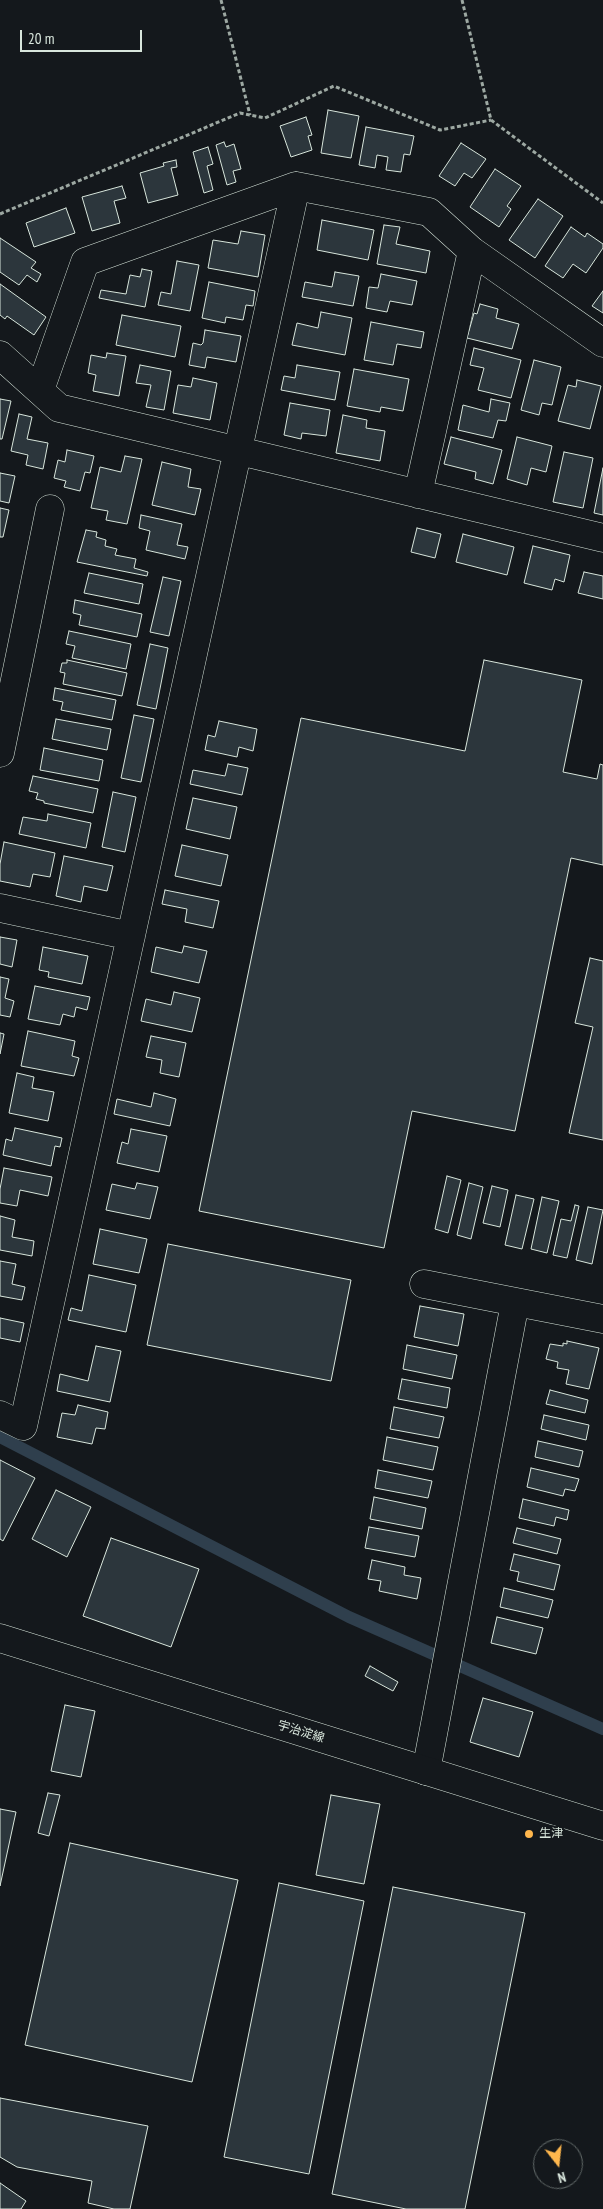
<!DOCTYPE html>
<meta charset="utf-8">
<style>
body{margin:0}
#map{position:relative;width:603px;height:2209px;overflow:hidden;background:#14181c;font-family:"PT Sans Narrow",sans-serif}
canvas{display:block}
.north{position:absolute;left:533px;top:2139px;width:50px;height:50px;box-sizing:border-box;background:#14181c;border:1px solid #626a69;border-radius:50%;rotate:164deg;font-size:14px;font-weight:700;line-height:20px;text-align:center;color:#d8e6dc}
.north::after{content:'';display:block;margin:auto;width:18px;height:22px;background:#ffb74d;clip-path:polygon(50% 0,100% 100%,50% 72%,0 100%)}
.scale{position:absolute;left:20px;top:30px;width:122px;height:22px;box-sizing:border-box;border:2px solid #d8e6dc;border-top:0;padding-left:6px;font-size:15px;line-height:18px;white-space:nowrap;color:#d8e6dc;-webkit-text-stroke:4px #14181c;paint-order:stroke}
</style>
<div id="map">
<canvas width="603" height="2209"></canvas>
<div class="north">N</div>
<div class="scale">20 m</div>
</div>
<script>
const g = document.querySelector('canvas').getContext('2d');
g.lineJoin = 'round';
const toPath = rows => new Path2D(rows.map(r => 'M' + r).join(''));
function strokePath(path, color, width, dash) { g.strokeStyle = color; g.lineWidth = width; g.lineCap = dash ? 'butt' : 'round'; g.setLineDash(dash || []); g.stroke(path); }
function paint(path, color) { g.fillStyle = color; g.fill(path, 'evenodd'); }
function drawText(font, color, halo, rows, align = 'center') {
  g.font = font + ' "PT Sans Narrow","Noto Sans JP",sans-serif'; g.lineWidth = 4; g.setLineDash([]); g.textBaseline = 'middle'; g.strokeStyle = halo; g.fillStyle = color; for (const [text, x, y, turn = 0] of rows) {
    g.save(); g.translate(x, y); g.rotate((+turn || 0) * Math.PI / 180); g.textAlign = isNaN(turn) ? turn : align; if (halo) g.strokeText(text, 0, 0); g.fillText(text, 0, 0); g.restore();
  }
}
strokePath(toPath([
 [0,1437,349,1617,603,1729]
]), '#2f3f4d', 12);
const building = toPath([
 [328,110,359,116,351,158,321,153,328,110],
 [306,117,312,135,308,136,312,150,291,157,280,126,306,117],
 [366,127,414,136,410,155,404,154,401,172,386,170,388,157,377,155,375,168,359,165,366,127],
 [224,142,226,147,234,144,241,169,233,171,236,182,227,185,216,145,224,142],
 [461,143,486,159,472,178,464,173,455,186,439,176,461,143],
 [208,147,213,164,207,166,213,190,204,193,193,152,208,147],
 [176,160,177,167,171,168,178,195,148,203,140,173,164,166,163,163,176,160],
 [495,169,521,186,507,206,511,209,499,227,470,207,495,169],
 [122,186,126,198,114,201,120,223,92,231,82,197,122,186],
 [538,199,563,216,535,258,509,240,538,199],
 [66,208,75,233,34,247,26,223,66,208],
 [322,220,374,230,368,260,317,250,322,220],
 [384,225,400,227,396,244,430,251,426,273,377,264,384,225],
 [571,227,585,237,587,233,603,244,603,248,586,273,573,264,563,278,545,266,571,227],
 [241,231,265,235,258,277,208,268,213,240,238,244,241,231],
 [0,238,36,262,31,268,41,274,37,282,27,275,19,285,0,272,0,238],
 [177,261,199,265,190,311,158,305,161,292,171,294,177,261],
 [142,269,152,271,145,307,99,298,101,290,126,294,130,275,140,277,142,269],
 [335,272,359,276,353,306,302,297,305,282,332,287,335,272],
 [381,274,417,281,412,305,390,301,387,312,366,308,369,287,378,288,381,274],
 [209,282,255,291,253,306,246,305,243,320,226,317,225,323,202,318,209,282],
 [0,284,46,317,34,335,7,316,5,319,0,315,0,284],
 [603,291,603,313,592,306,603,291],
 [480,304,498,309,496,318,519,324,512,349,467,338,474,313,477,314,480,304],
 [321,312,352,318,345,355,292,345,297,323,318,328,321,312],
 [122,315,181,326,175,357,116,345,122,315],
 [371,322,424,332,421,348,397,344,393,365,364,360,371,322],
 [205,330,241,336,236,362,207,357,205,368,189,365,193,343,201,345,203,343,205,330],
 [474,348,521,360,511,398,478,390,484,368,470,365,474,348],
 [107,353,126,356,119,396,93,391,96,375,88,373,91,355,106,358,107,353],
 [534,360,561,367,552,405,542,403,539,415,521,410,534,360],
 [140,365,171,371,164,410,146,407,151,385,136,383,140,365],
 [297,365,340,372,335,400,281,390,284,376,295,378,297,365],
 [354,369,409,379,403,411,381,407,380,412,347,406,354,369],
 [193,378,217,383,210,420,173,413,178,385,191,387,193,378],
 [577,380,601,386,590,429,558,421,568,385,576,387,577,380],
 [0,399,11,401,2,439,0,439,0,399],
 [491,399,510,403,506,421,498,420,493,438,458,430,463,405,489,412,491,399],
 [290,403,330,410,326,436,302,433,301,439,284,435,290,403],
 [19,414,32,417,27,439,48,443,43,469,26,465,28,455,11,451,19,414],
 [343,415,367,420,366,428,385,431,380,461,336,453,343,415],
 [451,437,502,450,493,484,475,479,476,472,444,464,451,437],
 [517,437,552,446,546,472,531,468,527,485,507,479,517,437],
 [67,450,94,456,90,473,85,472,80,491,64,487,66,481,54,478,58,460,65,462,67,450],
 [564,452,593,458,583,508,553,502,564,452],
 [125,456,142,459,127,524,106,520,108,511,91,508,100,467,121,472,125,456],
 [162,462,191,469,188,487,201,489,195,515,152,505,162,462],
 [603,468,603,515,594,513,603,468],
 [0,473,15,476,9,503,0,501,0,473],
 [0,508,9,510,3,537,0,537,0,508],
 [141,515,182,524,177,545,188,547,185,559,146,550,150,531,139,528,141,515],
 [417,528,441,534,435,558,411,552,417,528],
 [86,530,97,532,96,537,106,540,105,546,117,549,115,555,136,559,134,568,148,572,147,576,77,562,86,530],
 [463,534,514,547,507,575,456,562,463,534],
 [533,546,570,555,564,582,555,579,552,590,524,583,533,546],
 [584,572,603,576,603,599,578,593,584,572],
 [89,573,143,584,139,604,84,593,89,573],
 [163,577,181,581,169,636,150,632,163,577],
 [75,600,142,614,137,637,79,625,81,615,73,613,75,600],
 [69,631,131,644,126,669,72,658,75,646,66,644,69,631],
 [150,644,168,648,156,709,137,705,150,644],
 [67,660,127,673,122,696,63,684,65,673,60,672,62,663,67,663,67,660],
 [484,660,582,680,563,772,597,779,600,764,603,765,603,865,571,858,515,1131,412,1111,384,1248,199,1211,301,718,465,751,484,660],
 [55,688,116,700,112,720,61,710,63,702,53,700,55,688],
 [134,715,154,719,141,782,121,778,134,715],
 [56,719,111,729,107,750,52,739,56,719],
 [219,721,257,729,253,751,239,747,237,757,205,750,208,735,215,737,219,721],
 [44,748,103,760,99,781,40,770,44,748],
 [228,764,248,768,242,795,190,784,193,770,225,776,228,764],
 [33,776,98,789,93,813,44,803,44,801,36,799,38,793,29,791,33,776],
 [113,792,136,797,125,852,102,847,113,792],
 [193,798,237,807,230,839,186,829,193,798],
 [48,814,91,823,86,848,19,834,23,817,47,821,48,814],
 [4,842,55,853,50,877,33,874,30,887,0,881,0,864,4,842],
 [182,845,228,855,221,886,175,876,182,845],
 [64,856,113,866,107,891,84,886,81,902,56,896,64,856],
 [165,890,219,901,213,928,185,922,187,909,162,904,165,890],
 [0,937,17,940,12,967,0,964,0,937],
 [184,946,207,951,199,983,151,972,156,947,182,953,184,946],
 [43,947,88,956,82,984,48,977,49,972,39,970,43,947],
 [590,958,603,961,603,1140,569,1133,593,1027,575,1023,590,958],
 [0,977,9,979,5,998,14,1001,10,1017,0,1015,0,977],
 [35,986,90,997,87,1010,76,1007,74,1017,63,1014,60,1025,28,1019,35,986],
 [174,992,200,998,192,1032,141,1021,146,999,171,1005,174,992],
 [28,1031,75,1041,72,1056,79,1058,74,1076,21,1066,28,1031],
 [0,1033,4,1034,0,1054,0,1033],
 [151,1036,186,1043,179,1077,160,1073,162,1060,146,1057,151,1036],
 [17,1073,34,1077,32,1088,54,1092,48,1121,9,1113,17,1073],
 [154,1093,176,1099,170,1126,114,1114,117,1099,151,1107,154,1093],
 [15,1128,62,1138,60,1147,55,1146,51,1166,3,1155,6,1139,12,1141,15,1128],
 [131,1129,167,1136,159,1172,117,1163,122,1142,128,1144,131,1129],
 [4,1168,52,1177,48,1196,20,1190,17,1206,0,1203,0,1189,4,1168],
 [447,1176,461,1180,448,1233,435,1229,447,1176],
 [137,1183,158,1187,150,1219,106,1210,112,1184,135,1189,137,1183],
 [469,1183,483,1187,471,1239,457,1235,469,1183],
 [492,1186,508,1190,500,1227,483,1223,492,1186],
 [516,1195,534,1199,522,1249,505,1245,516,1195],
 [542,1197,559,1201,547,1253,531,1249,542,1197],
 [575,1205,579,1206,567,1258,553,1255,561,1219,571,1221,575,1205],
 [588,1207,603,1210,592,1264,576,1260,588,1207],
 [0,1216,15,1220,12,1237,34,1241,32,1256,0,1250,0,1216],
 [100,1229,147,1239,139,1273,93,1264,100,1229],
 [168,1244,351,1280,331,1381,147,1345,168,1244],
 [0,1261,16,1264,12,1284,25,1287,22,1300,0,1296,0,1261],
 [89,1275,136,1285,126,1332,68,1320,71,1308,82,1311,89,1275],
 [420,1306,464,1314,458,1346,414,1337,420,1306],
 [0,1318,24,1323,20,1342,0,1338,0,1318],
 [567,1341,599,1348,589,1389,566,1384,569,1370,557,1368,558,1362,546,1359,550,1344,563,1346,563,1343,567,1344,567,1341],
 [407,1345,457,1355,452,1379,403,1369,407,1345],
 [96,1346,121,1351,110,1402,57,1391,60,1374,88,1381,96,1346],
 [402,1379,450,1388,447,1408,398,1399,402,1379],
 [550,1390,588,1400,585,1413,546,1404,550,1390],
 [78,1405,108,1412,105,1429,96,1428,92,1444,57,1437,62,1413,75,1415,78,1405],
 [394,1407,444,1417,439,1438,390,1429,394,1407],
 [544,1415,589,1425,586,1440,541,1429,544,1415],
 [387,1437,438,1447,433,1470,383,1460,387,1437],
 [538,1441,583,1451,579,1467,535,1457,538,1441],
 [0,1460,35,1478,3,1541,0,1539,0,1460],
 [531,1468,579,1479,575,1491,565,1489,563,1496,527,1487,531,1468],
 [378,1470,432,1481,428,1498,375,1488,378,1470],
 [56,1490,91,1507,67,1557,32,1539,56,1490],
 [374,1497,426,1508,422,1529,370,1519,374,1497],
 [523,1499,569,1510,567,1520,556,1517,554,1526,519,1518,523,1499],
 [369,1527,419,1536,415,1557,365,1548,369,1527],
 [517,1528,561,1539,557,1554,513,1543,517,1528],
 [111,1538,199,1569,171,1647,83,1616,111,1538],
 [514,1554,560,1565,554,1590,517,1581,519,1572,510,1570,514,1554],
 [372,1560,405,1567,404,1575,421,1578,417,1599,379,1591,381,1581,368,1579,372,1560],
 [504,1588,553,1600,548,1618,500,1607,504,1588],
 [497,1617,543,1628,536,1654,491,1643,497,1617],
 [370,1666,398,1682,393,1691,365,1676,370,1666],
 [483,1698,533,1712,519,1757,470,1742,483,1698],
 [65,1705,95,1711,81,1777,51,1771,65,1705],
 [48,1793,60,1795,49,1836,38,1833,48,1793],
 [331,1795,380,1804,364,1884,316,1875,331,1795],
 [0,1809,16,1812,0,1886,0,1809],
 [70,1843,238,1880,192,2082,25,2045,70,1843],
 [279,1883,364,1901,309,2174,224,2157,279,1883],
 [393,1887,525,1913,465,2209,406,2209,332,2194,393,1887],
 [0,2098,148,2126,130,2209,114,2209,88,2203,92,2181,17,2167,0,2157,0,2098],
 [0,2183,26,2201,21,2209,0,2209,0,2183]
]);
paint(building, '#2c363c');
strokePath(building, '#d8e6dc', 1);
const minor = toPath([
 [0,355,59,408,603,538],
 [40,390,85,262,296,186,429,212,472,251,603,343],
 [418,494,472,251],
 [0,753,50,509],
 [0,908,131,936],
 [424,1284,603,1319],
 [0,1415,23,1426,296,186],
 [426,1771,515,1303]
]);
const primary = toPath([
 [0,1638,603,1826]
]);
strokePath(minor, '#d8e6dc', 29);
strokePath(primary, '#d8e6dc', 29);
strokePath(toPath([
 [221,0,250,115],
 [462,0,491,120,603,203],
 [0,214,240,113,265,118,334,86,440,130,491,120]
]), '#9da8a2', 3, [4, 2.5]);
strokePath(minor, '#14181c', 28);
strokePath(primary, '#14181c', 28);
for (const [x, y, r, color] of [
 [529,1834,5,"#ffb74d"]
]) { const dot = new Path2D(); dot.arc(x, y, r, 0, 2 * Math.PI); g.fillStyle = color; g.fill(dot); strokePath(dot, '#14181c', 2); }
drawText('12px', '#d8e6dc', '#14181c', [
 ["宇治淀線",301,1732,17]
]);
drawText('12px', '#d8e6dc', '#14181c', [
 ["生津",539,1834]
], 'left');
</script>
